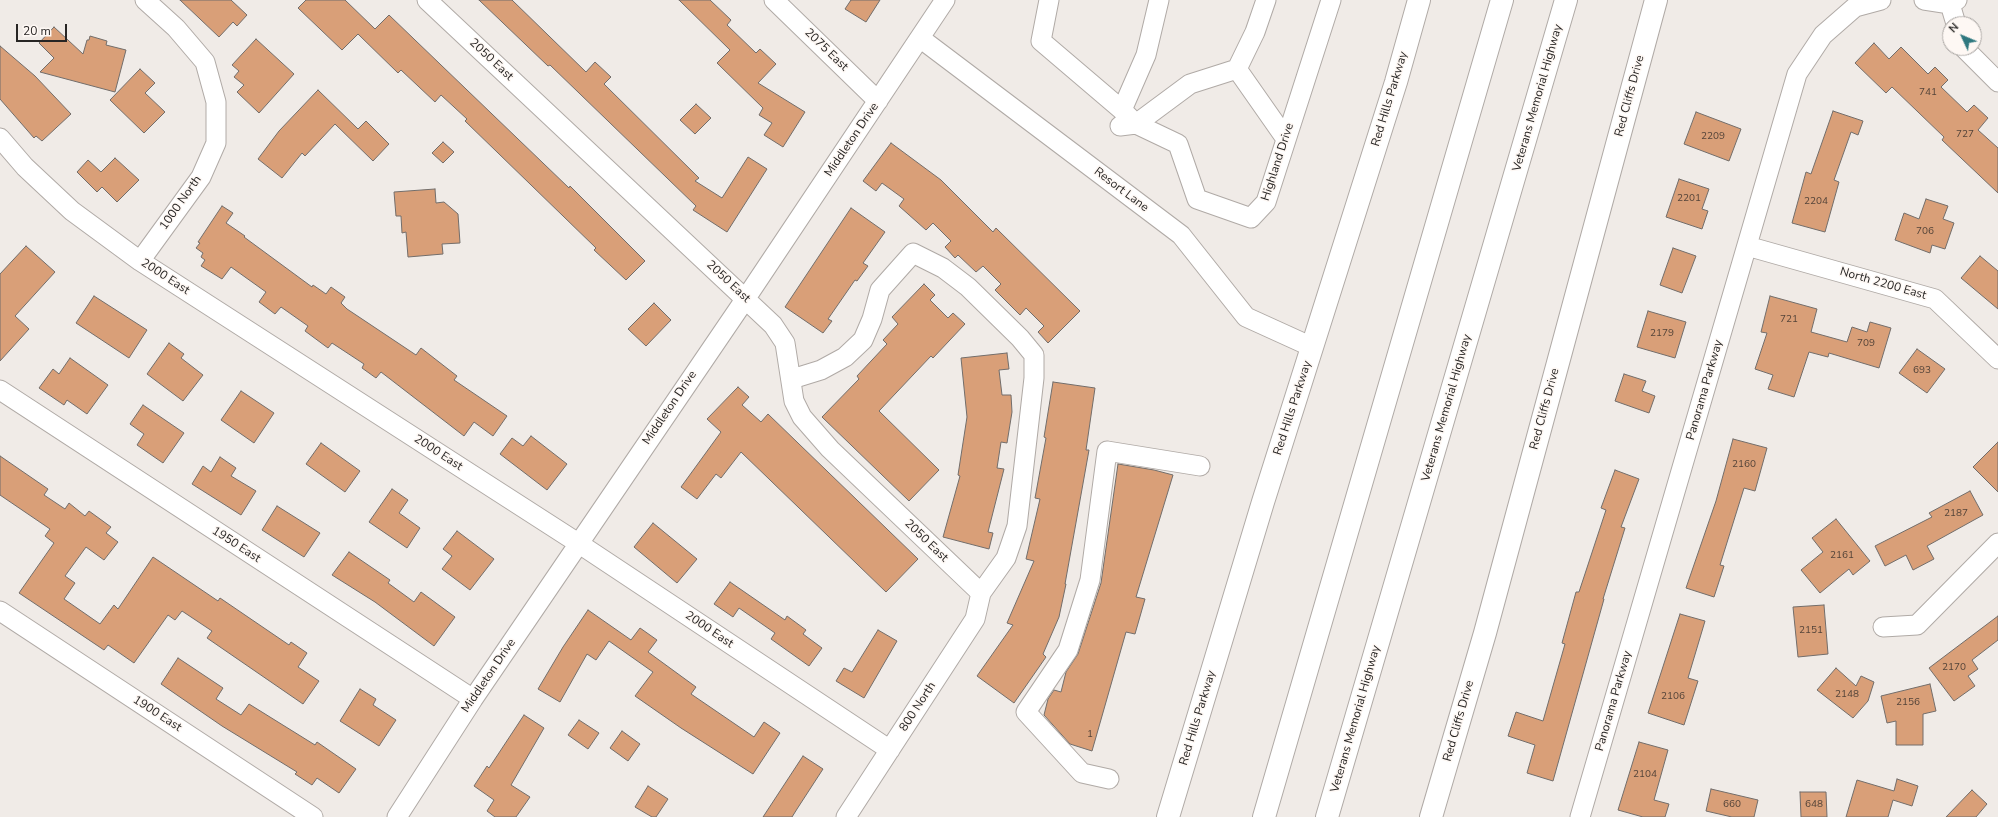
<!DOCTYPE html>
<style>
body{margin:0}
#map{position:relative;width:1998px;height:817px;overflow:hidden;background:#f0ebe7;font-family:"Nunito Sans",sans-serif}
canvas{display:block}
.north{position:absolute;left:1942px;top:16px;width:40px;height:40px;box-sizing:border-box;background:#fef8f4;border:1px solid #a8a4a1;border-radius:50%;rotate:314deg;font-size:11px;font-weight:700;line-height:16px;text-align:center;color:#272524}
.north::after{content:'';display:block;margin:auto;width:14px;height:18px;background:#2f787f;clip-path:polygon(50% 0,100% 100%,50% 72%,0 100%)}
.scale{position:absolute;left:16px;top:24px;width:51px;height:18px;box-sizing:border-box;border:2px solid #272524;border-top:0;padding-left:5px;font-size:12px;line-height:14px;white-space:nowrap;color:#272524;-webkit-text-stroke:3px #fef8f4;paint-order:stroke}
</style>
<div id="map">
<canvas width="1998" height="817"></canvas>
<div class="north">N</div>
<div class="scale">20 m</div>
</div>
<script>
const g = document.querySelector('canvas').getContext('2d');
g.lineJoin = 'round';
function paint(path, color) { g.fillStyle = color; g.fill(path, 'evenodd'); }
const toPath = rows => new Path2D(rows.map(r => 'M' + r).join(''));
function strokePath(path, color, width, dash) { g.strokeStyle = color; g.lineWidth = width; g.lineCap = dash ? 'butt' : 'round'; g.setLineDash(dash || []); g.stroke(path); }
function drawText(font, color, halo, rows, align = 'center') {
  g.font = font + ' "Nunito Sans",sans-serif'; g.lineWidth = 3; g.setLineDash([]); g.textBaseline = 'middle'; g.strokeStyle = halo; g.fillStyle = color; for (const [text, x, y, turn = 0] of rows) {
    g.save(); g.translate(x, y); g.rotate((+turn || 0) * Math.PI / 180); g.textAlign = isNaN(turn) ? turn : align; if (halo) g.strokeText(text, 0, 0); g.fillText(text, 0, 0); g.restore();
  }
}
const building = toPath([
 [180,0,231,0,247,15,237,26,233,22,219,37,180,0],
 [306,0,345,0,375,29,389,15,569,188,570,186,645,261,626,280,594,250,596,248,465,121,467,119,441,95,435,102,401,70,398,73,358,34,342,50,298,8,306,0],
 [479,0,512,0,586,72,595,62,611,77,604,84,699,178,695,181,722,198,748,157,767,169,727,232,693,210,696,206,550,65,548,66,479,0],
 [679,0,710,0,731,20,727,25,756,53,760,49,776,64,758,83,805,112,783,147,764,135,772,123,759,115,763,108,717,63,730,50,679,0],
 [851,0,880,0,866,22,845,9,851,0],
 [54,27,83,54,87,40,89,40,90,36,107,41,106,45,126,50,115,92,40,72,54,58,39,43,54,27],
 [256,39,294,74,259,113,237,92,244,85,234,77,239,71,232,65,256,39],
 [1874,43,1889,59,1901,47,1928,74,1935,67,1948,80,1941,87,1967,112,1974,105,1988,118,1978,130,1998,148,1998,193,1942,140,1944,137,1892,87,1886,93,1855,63,1874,43],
 [0,46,35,76,71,114,42,141,36,136,34,138,0,99,0,46],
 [140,69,155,83,145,93,165,112,144,133,110,100,140,69],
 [318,90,358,129,366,121,389,144,373,161,335,124,305,156,302,153,282,178,258,159,279,131,318,90],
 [696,104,711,118,695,134,680,120,696,104],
 [1833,111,1863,121,1858,135,1851,132,1834,180,1839,182,1825,232,1792,223,1806,172,1811,174,1833,111],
 [1696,112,1741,129,1729,161,1684,144,1696,112],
 [443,142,454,152,443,163,432,153,443,142],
 [891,143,941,180,993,232,996,228,1080,311,1048,343,1038,332,1044,326,1026,308,1020,315,995,290,1001,284,983,266,976,272,958,255,955,258,945,247,951,241,933,223,926,230,899,206,904,199,882,183,876,191,863,181,891,143],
 [115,158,139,180,117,202,102,187,97,192,77,172,88,160,101,172,115,158],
 [1679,179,1709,189,1702,209,1708,211,1702,229,1666,217,1679,179],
 [435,189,436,203,444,202,458,214,460,243,442,244,443,254,408,257,406,232,402,233,401,216,396,216,394,192,435,189],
 [1926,199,1948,206,1943,219,1954,223,1945,249,1932,245,1930,253,1895,240,1904,213,1919,219,1926,199],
 [222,206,233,213,226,223,245,236,244,237,312,287,313,285,326,294,331,287,345,297,341,303,347,309,416,355,421,348,457,376,454,380,507,416,493,436,474,422,464,436,381,372,376,378,362,368,364,364,332,343,328,348,305,331,308,326,281,307,275,314,259,302,266,292,231,267,222,279,201,266,205,260,201,257,203,253,196,248,200,243,198,242,222,206],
 [851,208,885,232,863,263,868,266,857,281,855,280,828,319,832,321,823,333,785,307,851,208],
 [26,246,55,272,15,316,29,329,0,361,0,274,26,246],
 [1673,248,1696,256,1682,293,1660,285,1673,248],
 [1980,256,1998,271,1998,309,1961,278,1980,256],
 [924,284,935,295,930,300,948,318,953,313,965,324,933,358,931,356,879,411,939,470,909,501,822,417,859,379,857,376,887,344,883,340,898,324,892,317,924,284],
 [94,296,147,330,129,358,76,323,94,296],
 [1770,296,1817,309,1811,332,1847,342,1852,327,1867,332,1870,322,1891,328,1879,368,1829,353,1828,357,1809,352,1794,397,1768,389,1773,375,1755,369,1767,333,1761,332,1770,296],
 [654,303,671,320,646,346,628,329,654,303],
 [1648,311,1686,322,1675,358,1637,347,1648,311],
 [169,343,184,354,181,358,203,375,183,401,147,374,169,343],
 [1917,349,1945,369,1927,393,1899,373,1917,349],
 [1007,353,1009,369,999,370,1002,395,1011,395,1012,412,1007,443,1001,442,997,468,1004,469,988,532,993,533,989,549,943,537,960,476,958,475,967,417,961,358,1007,353],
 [70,358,108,385,87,414,67,400,64,405,39,388,53,369,59,374,70,358],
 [1624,374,1646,381,1642,391,1655,396,1649,413,1615,401,1624,374],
 [1053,382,1095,388,1086,450,1089,450,1065,584,1066,584,1059,617,1043,654,1046,657,1014,703,977,676,1013,625,1007,623,1034,561,1026,559,1040,499,1035,498,1046,438,1044,437,1053,382],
 [738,387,749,397,742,405,761,422,768,414,918,559,886,592,741,452,721,478,716,474,697,499,681,487,721,432,707,419,738,387],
 [241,391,274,413,254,443,221,420,241,391],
 [143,405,184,433,163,463,137,445,144,434,130,424,143,405],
 [531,436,567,464,547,490,500,454,512,438,523,446,531,436],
 [1733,439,1767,448,1755,491,1744,488,1720,565,1724,566,1714,597,1686,588,1716,501,1733,439],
 [1998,442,1998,492,1973,467,1998,442],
 [321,443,360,471,345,492,306,464,321,443],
 [0,456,48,489,44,495,65,509,69,503,85,516,89,511,111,527,106,533,118,542,104,560,86,547,65,576,75,583,64,599,100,624,114,605,118,609,153,557,218,601,220,598,289,645,291,642,307,653,298,667,319,681,303,704,207,638,212,631,182,611,175,620,168,615,134,663,108,645,104,650,19,593,54,543,45,536,50,529,0,495,0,456],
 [220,457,236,468,231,476,256,491,241,515,192,484,203,466,211,472,220,457],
 [1118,464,1154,470,1173,475,1136,597,1145,599,1135,634,1126,632,1092,751,1070,744,1044,715,1048,699,1054,690,1061,692,1066,672,1078,654,1101,583,1118,464],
 [1615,470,1639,479,1621,527,1625,528,1603,599,1604,599,1553,781,1527,773,1535,745,1508,736,1516,712,1543,721,1565,644,1562,643,1576,592,1579,592,1606,510,1601,508,1615,470],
 [392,489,408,500,399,513,420,528,407,548,369,522,392,489],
 [1970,491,1983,515,1927,546,1934,559,1913,570,1906,555,1885,566,1875,546,1932,517,1929,513,1970,491],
 [277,506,320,533,304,557,262,530,277,506],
 [1836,519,1870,561,1853,575,1849,569,1820,593,1801,570,1823,552,1812,538,1836,519],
 [653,523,697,559,677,583,634,547,653,523],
 [457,531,494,559,470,590,442,569,452,556,443,549,457,531],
 [349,552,390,580,388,583,414,602,421,592,455,617,434,646,375,602,332,575,349,552],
 [730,582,785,620,787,616,806,630,803,634,822,648,809,666,771,639,775,633,739,608,733,617,714,604,730,582],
 [1824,605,1828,654,1798,657,1793,607,1824,605],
 [588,610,631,640,640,628,657,640,648,652,696,687,691,694,754,737,764,722,780,733,753,774,681,728,635,696,653,672,609,641,596,660,587,654,560,702,538,689,563,647,588,610],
 [1680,614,1705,621,1688,678,1698,681,1684,725,1648,713,1680,614],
 [1998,616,1998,640,1972,660,1978,669,1968,676,1975,686,1954,701,1929,668,1998,616],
 [878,630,897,641,864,698,836,681,844,668,852,672,878,630],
 [178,658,223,688,216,699,241,715,249,704,315,745,317,742,356,769,339,793,317,778,312,785,295,774,297,772,222,726,161,684,178,658],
 [1836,668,1856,686,1861,676,1874,682,1868,701,1853,718,1817,690,1836,668],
 [1930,684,1936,711,1923,714,1923,745,1896,745,1896,721,1887,723,1881,696,1930,684],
 [360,689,376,699,373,705,396,720,379,746,340,721,360,689],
 [524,715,544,728,511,785,530,797,516,817,495,817,487,811,494,800,474,786,487,766,489,768,524,715],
 [579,720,599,733,588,749,568,735,579,720],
 [622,731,640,744,628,761,610,748,622,731],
 [1639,742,1668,750,1654,800,1669,804,1665,817,1643,817,1618,810,1639,742],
 [803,756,823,769,797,809,792,817,763,817,803,756],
 [1897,779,1918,786,1912,806,1893,800,1888,817,1846,817,1857,780,1894,791,1897,779],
 [648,786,668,799,656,817,652,817,635,807,648,786],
 [1711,789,1758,800,1754,817,1732,817,1706,811,1711,789],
 [1972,790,1987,804,1976,817,1946,817,1972,790],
 [1800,792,1826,792,1827,817,1801,817,1800,792]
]);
paint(building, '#d99f78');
strokePath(building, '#726d6a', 1);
const minor = toPath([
 [427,0,773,325,785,343,794,401,802,417,830,449,981,593],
 [774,0,878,101],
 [1049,0,1041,41,1122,110,1136,124],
 [1924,0,1950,4,1957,0],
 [1950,4,1956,24],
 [920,38,1181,235,1246,317,1312,347],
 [1964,48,1998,82],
 [1237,69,1286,139],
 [1122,110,1146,55,1159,0],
 [1136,124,1190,84,1237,69,1255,32,1266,0],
 [1120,126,1136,124,1178,144,1197,199,1251,218,1266,202,1331,0],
 [0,138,25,167,72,211,140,261,578,543,890,750],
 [1747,246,1935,299,1998,359],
 [140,261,201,177,216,143,216,102,205,62,176,28,145,0],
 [792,379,821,370,845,357,863,340,872,319,880,290,913,253,943,268,968,287,1020,338,1034,355,1034,378,1017,526,1006,558,981,593,975,619,846,817],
 [0,390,473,699],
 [0,611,313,817],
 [1883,627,1917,625,1998,543],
 [1109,779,1082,773,1026,712,1068,650,1090,580,1107,451,1200,466],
 [397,817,473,699,746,298,945,0],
 [1580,817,1797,74,1823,35,1855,7,1881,0]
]);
const major = toPath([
 [1168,817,1263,502,1396,82,1419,0],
 [1431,817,1485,633,1656,0]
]);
const highway = toPath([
 [1264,817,1502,0],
 [1327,817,1566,0]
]);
strokePath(minor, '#b0aaa6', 21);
strokePath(major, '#b0aaa6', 24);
strokePath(highway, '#b0aaa6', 24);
strokePath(minor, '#fff', 19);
strokePath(major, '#fff', 22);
strokePath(highway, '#fff', 22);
drawText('10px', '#544439', null, [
 ["741",1928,93],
 ["727",1965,135],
 ["2209",1713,137],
 ["2201",1689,199],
 ["2204",1816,202],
 ["706",1925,232],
 ["721",1789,320],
 ["2179",1662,334],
 ["709",1866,344],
 ["693",1922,371],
 ["2160",1744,465],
 ["2187",1956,514],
 ["2161",1842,556],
 ["2151",1811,631],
 ["2170",1954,668],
 ["2148",1847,695],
 ["2106",1673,697],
 ["2156",1908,703],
 ["1",1090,735],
 ["2104",1645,775],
 ["660",1732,805],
 ["648",1814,805]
]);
drawText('12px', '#272524', '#fef8f4', [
 ["2075 East",826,50,44],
 ["2050 East",491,60,43],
 ["Red Cliffs Drive",1630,96,-75],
 ["Veterans Memorial Highway",1538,98,-74],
 ["Red Hills Parkway",1390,99,-73],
 ["Middleton Drive",852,140,-56],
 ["Highland Drive",1278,162,-72],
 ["Resort Lane",1121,190,37],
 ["1000 North",181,203,-55],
 ["2000 East",165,277,33],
 ["2050 East",728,282,43],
 ["North 2200 East",1883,284,16],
 ["Panorama Parkway",1705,390,-74],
 ["Middleton Drive",670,408,-56],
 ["Red Hills Parkway",1293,408,-72],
 ["Veterans Memorial Highway",1447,408,-74],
 ["Red Cliffs Drive",1545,409,-75],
 ["2000 East",438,453,33],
 ["2050 East",926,541,44],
 ["1950 East",236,545,33],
 ["2000 East",709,630,34],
 ["Middleton Drive",489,676,-56],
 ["Panorama Parkway",1614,701,-74],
 ["800 North",918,707,-57],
 ["1900 East",157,714,33],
 ["Red Hills Parkway",1198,718,-73],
 ["Veterans Memorial Highway",1356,719,-74],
 ["Red Cliffs Drive",1459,721,-74]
]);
</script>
